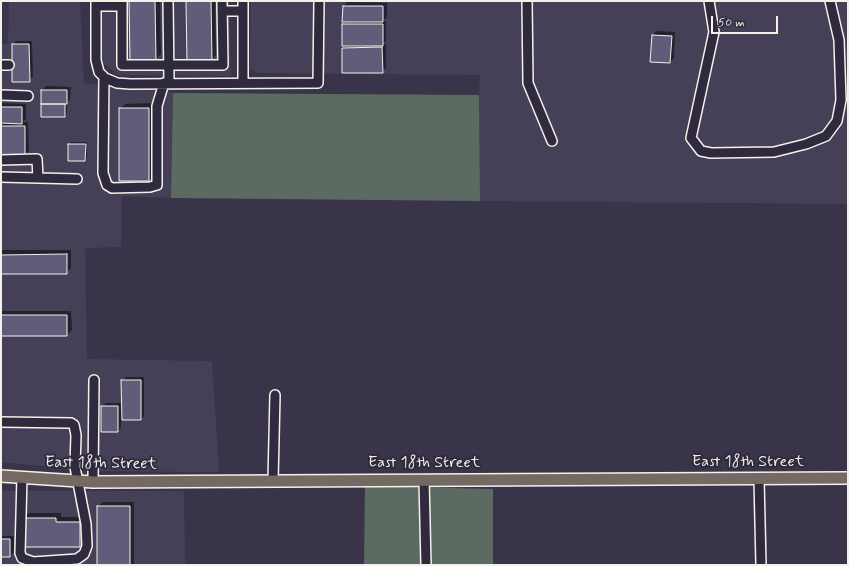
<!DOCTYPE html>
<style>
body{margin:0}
#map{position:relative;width:849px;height:566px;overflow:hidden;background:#393449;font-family:Mynerve,sans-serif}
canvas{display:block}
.frame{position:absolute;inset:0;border:2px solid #f4f1e8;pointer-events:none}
.scale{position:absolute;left:711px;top:16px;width:67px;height:18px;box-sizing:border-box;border:2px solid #f4f1e8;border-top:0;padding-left:5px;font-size:12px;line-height:14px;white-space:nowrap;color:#f4f1e8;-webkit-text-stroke:3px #2f2a3d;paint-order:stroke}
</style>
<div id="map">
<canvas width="849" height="566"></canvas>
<div class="frame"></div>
<div class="scale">50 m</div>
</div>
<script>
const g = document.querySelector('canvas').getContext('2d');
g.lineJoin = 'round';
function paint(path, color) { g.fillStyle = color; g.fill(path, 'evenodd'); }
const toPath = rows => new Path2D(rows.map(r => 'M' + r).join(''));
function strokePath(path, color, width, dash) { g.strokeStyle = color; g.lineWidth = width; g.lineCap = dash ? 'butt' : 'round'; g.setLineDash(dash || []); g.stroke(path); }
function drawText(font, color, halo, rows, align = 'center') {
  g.font = font + ' Mynerve,sans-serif'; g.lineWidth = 4; g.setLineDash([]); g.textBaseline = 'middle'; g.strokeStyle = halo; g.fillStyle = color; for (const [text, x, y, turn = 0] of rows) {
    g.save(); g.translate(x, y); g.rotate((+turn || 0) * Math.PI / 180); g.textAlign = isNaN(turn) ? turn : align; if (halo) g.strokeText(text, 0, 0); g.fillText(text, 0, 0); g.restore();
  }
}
paint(toPath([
 [9,1,80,1,84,83,173,93,171,198,122,196,121,247,85,248,87,359,212,361,219,472,89,471,1,462,1,44,8,44],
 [101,1,229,1,231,76,118,75,102,62],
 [251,1,848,1,848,204,480,201,479,95,480,75,257,73,250,69],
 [1,491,184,491,185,565,1,565]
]), '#454058');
paint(toPath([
 [173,93,479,95,480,201,171,198],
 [365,486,493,489,493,565,364,565]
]), '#5c6b62');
paint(toPath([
 [130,1,160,1,161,54,156,59],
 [187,1,215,1,216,55,211,60],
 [347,2,387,3,387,17,383,21,386,21,386,41,383,44,386,44,386,68,382,72,343,48,346,45,343,25,347,21,343,21,344,6],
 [656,31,675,32,674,58,670,62,651,61,653,35],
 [16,41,32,41,33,77,29,81,13,44],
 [46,86,71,87,70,99,67,103,67,114,65,116,42,116,42,90],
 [1,103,26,104,26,119,22,122,28,122,29,151,25,155,1,155],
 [153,103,154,175,149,180,120,109,125,104],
 [72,142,87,142,87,158,85,160,69,160,69,144],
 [1,250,71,250,71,268,66,273,1,273],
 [1,311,71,311,72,330,67,335,1,335],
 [126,377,144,377,144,416,141,419,121,419,121,428,118,431,102,406,106,403,123,403,122,381],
 [103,502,134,502,134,565,98,565,98,507],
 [29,513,61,513,61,517,84,517,84,541,80,546,24,518],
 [1,536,14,536,14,552,10,556,1,556]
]), '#0007');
const building = toPath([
 [129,1,155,1,156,60,130,60,129,1],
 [186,1,211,1,212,61,187,61,186,1],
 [343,6,383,6,383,22,342,22,343,6],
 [342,24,383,24,383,46,342,46,342,24],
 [652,35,672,36,670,63,650,62,652,35],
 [12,44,29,44,30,82,12,82,12,44],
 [382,47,383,73,342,73,342,48,382,47],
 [41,90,67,90,67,104,41,104,41,90],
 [41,104,65,104,65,117,41,117,41,104],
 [1,107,22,107,22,124,1,123,1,107],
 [119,108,149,108,149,181,119,181,119,108],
 [1,126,25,126,25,156,1,156,1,126],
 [68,144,86,144,85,161,68,161,68,144],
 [67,254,67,274,1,274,1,255,67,254],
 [1,315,67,315,67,336,1,336,1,315],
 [121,380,141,380,141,420,122,420,121,380],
 [101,406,118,406,118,432,101,432,101,406],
 [97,506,130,506,130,565,97,565,97,506],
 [23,518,56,518,56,522,80,522,80,547,23,547,23,518],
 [1,539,10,539,10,557,1,557,1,539]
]);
paint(building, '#605c7a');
strokePath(building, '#f4f1e8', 1);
const minor = toPath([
 [96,1,96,60,99,72,105,78,117,83,130,84,318,83,319,1],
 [122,1,122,65,223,65,222,1],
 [168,1,169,83],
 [527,1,528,83,552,141],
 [709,1,714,32,691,138,701,151,711,153,774,152,806,144,826,136,837,121,841,100,839,40,830,1],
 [96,6,122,6],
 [222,11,243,11],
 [1,65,9,65],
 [104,77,103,173,107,185,112,188,150,187,157,185,157,106,164,83],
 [243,83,243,1],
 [1,95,28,96],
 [1,160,37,159,38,178],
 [1,177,77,179],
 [1,422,71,423,74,425,76,435,75,467,86,524,87,546,84,554,77,559,33,562,22,558,20,553,22,477],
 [759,479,761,565],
 [424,480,426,565],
 [273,481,275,395],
 [93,482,94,380]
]);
const major = toPath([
 [1,476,93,482,848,478]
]);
strokePath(minor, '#f4f1e8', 12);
strokePath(major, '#f4f1e8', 14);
strokePath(minor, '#2f2a3d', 9);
strokePath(major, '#756964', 11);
drawText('16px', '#f4f1e8', '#2f2a3d', [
 ["East 18th Street",748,463],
 ["East 18th Street",101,464,1],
 ["East 18th Street",424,464]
]);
</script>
